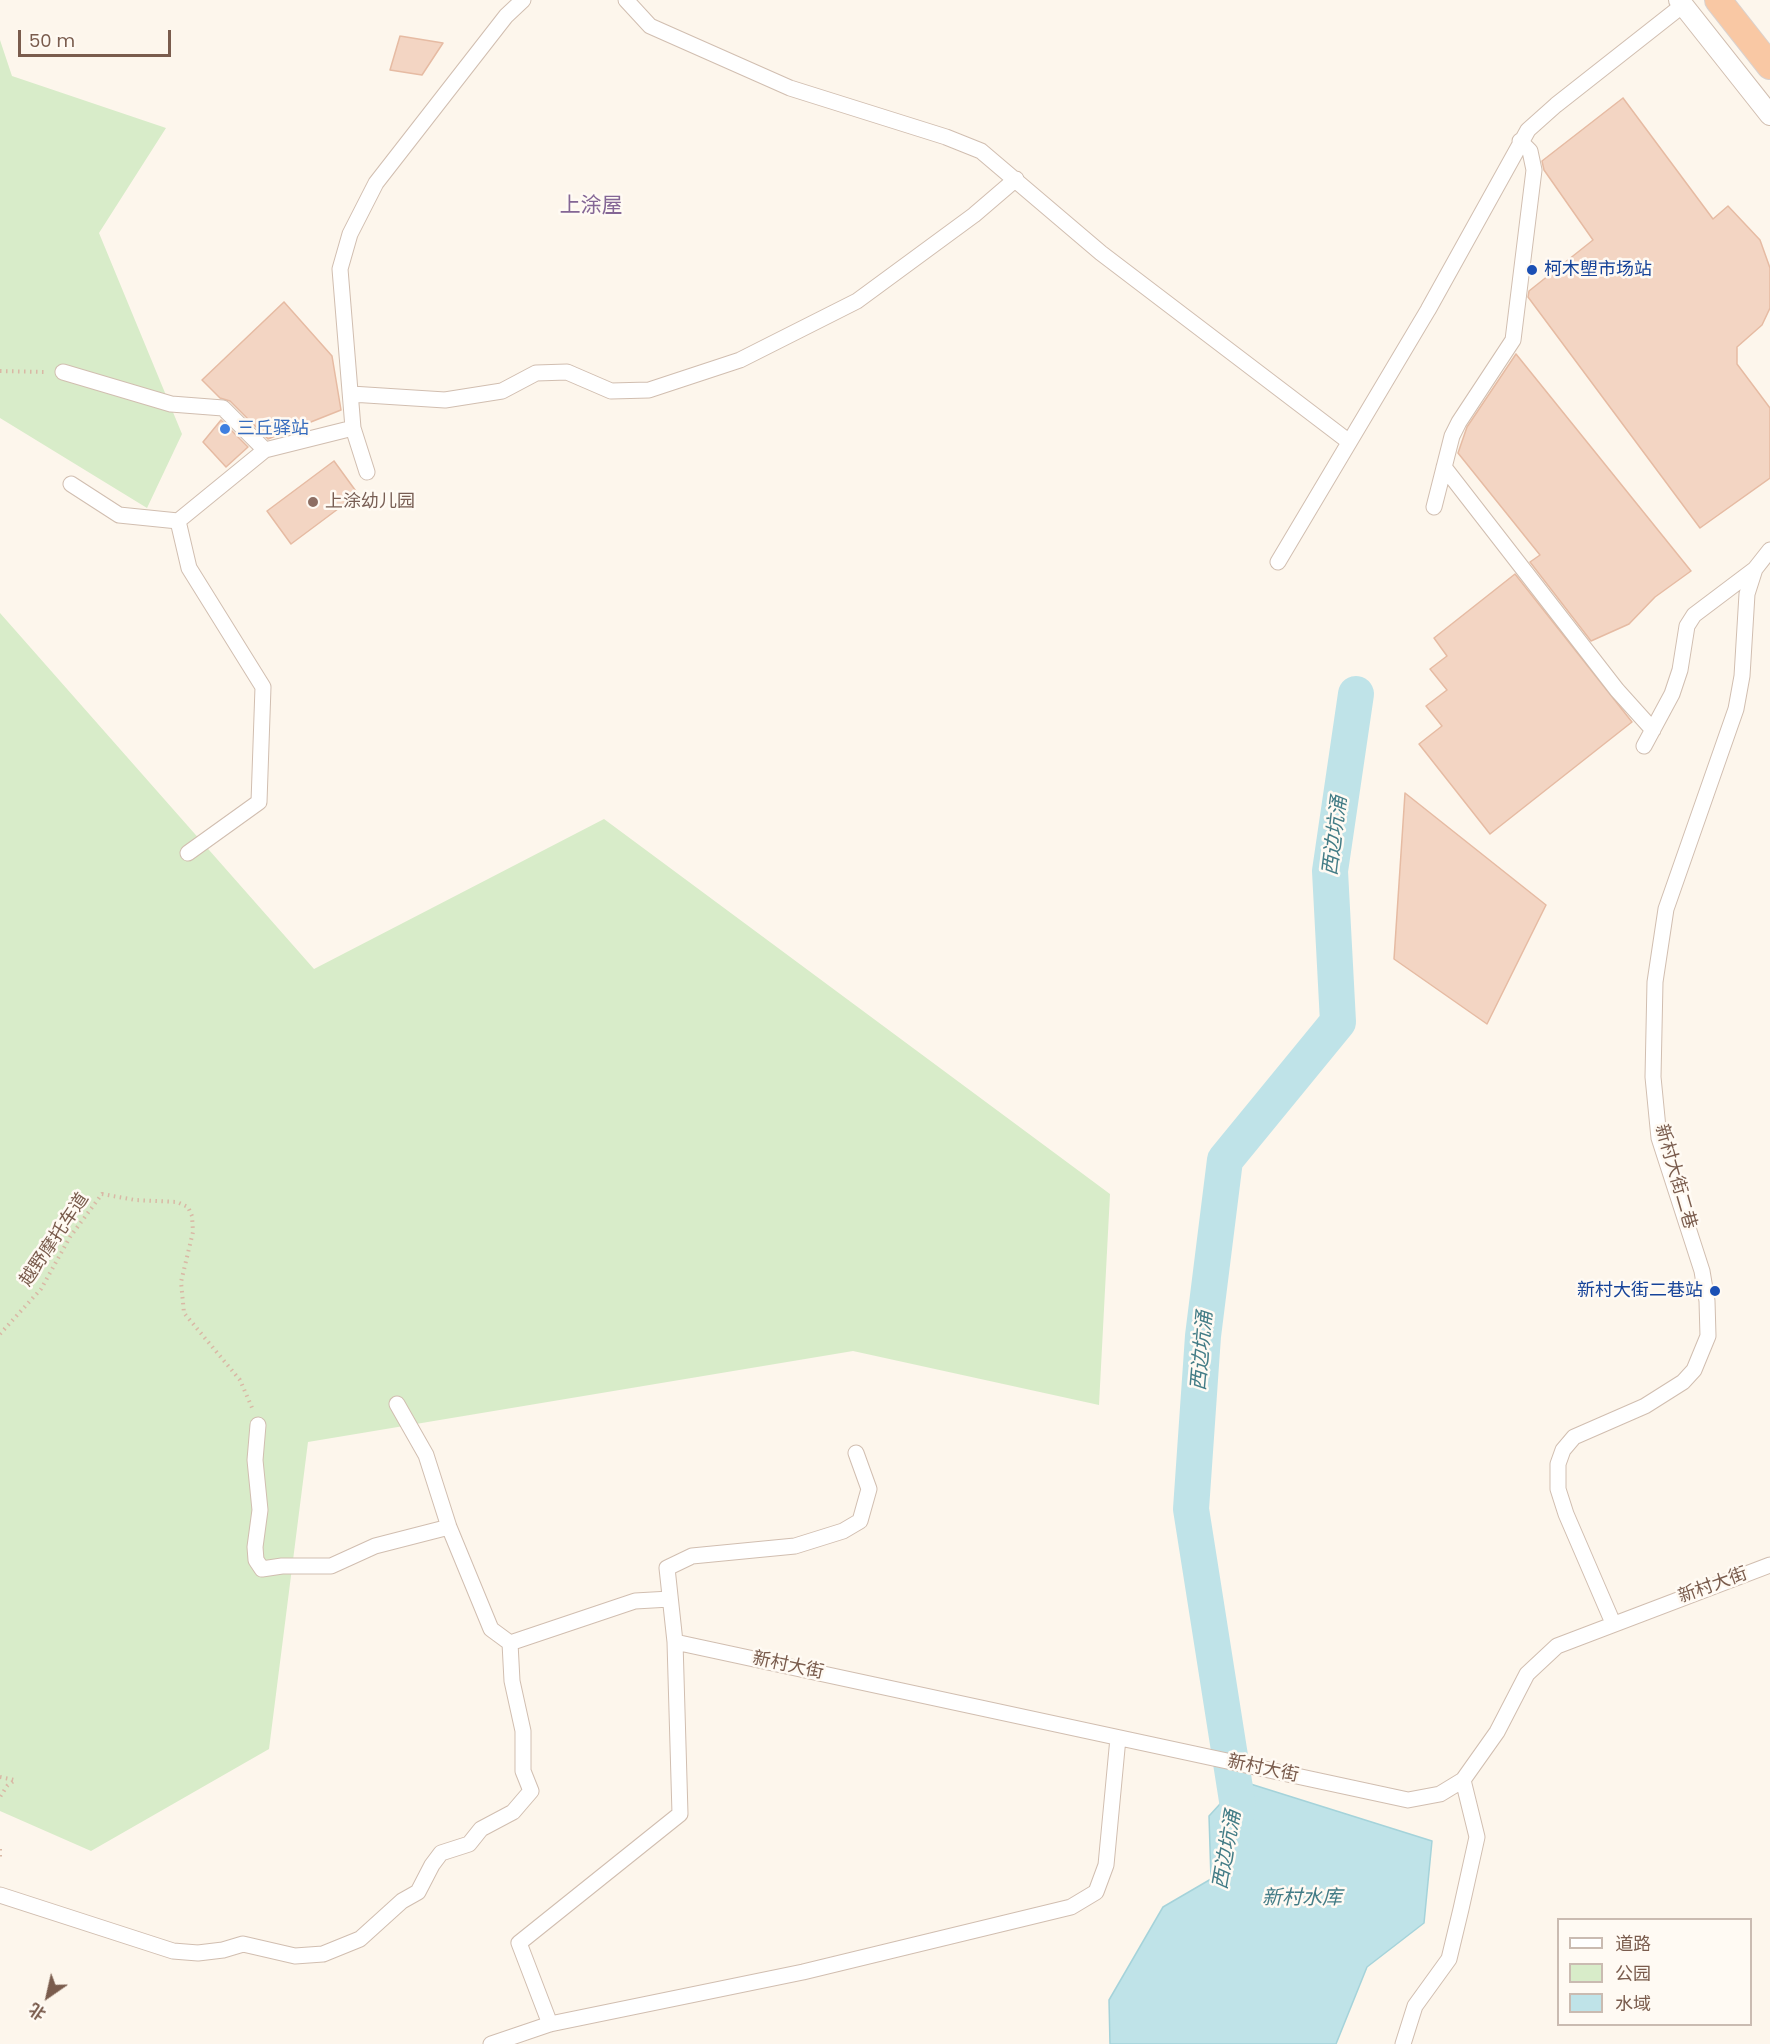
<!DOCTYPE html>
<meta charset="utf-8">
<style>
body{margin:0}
#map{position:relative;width:1770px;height:2044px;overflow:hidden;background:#fdf6ec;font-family:Poppins,"Noto Sans SC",sans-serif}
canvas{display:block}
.legend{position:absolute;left:1557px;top:1918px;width:195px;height:108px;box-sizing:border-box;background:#fffaf3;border:2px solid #cabbb1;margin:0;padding:8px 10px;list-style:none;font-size:18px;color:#7a5c4d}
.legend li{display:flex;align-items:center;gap:12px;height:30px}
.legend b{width:30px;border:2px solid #cabbb1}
.north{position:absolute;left:18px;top:1966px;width:60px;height:60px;-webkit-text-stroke:4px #fffaf3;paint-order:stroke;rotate:214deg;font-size:16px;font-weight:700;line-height:24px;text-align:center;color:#7a5c4d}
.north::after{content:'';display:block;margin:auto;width:21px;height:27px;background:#7a5c4d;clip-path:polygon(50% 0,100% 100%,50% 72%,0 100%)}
.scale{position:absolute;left:18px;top:30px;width:153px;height:27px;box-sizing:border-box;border:3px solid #7a5c4d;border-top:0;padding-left:8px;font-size:18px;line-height:21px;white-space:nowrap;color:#7a5c4d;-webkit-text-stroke:4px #fffaf3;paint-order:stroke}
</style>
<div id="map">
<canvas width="1770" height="2044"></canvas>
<ul class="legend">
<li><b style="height:8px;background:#fff"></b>道路</li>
<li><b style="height:16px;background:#d8ecc9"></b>公园</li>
<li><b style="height:16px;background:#bfe3e8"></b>水域</li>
</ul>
<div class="north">北</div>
<div class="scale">50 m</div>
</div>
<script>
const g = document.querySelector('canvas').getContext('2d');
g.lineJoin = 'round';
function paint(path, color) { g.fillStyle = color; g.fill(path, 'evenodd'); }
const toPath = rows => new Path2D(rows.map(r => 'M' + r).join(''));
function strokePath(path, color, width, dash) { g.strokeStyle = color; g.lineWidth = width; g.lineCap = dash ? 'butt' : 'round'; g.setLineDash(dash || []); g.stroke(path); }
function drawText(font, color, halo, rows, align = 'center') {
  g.font = font + ' Poppins,"Noto Sans SC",sans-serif'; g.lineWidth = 5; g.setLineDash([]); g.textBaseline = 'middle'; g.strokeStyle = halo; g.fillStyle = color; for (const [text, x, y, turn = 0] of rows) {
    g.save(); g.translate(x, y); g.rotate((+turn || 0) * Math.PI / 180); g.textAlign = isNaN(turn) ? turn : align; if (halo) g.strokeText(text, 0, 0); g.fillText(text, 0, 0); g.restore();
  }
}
paint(toPath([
 [0,40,12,76,166,128,99,233,182,434,147,508,0,418],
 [0,613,314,969,604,819,1110,1194,1099,1405,853,1351,308,1442,269,1749,91,1851,0,1811]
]), '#d8ecc9');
const water = toPath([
 [1241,1781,1432,1841,1424,1923,1367,1967,1336,2044,1110,2044,1109,2000,1163,1907,1211,1879,1209,1816,1241,1781]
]);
paint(water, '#bfe3e8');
strokePath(water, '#a5d3da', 1.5);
strokePath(toPath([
 [1232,1835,1238,1807,1191,1509,1203,1336,1225,1160,1338,1022,1330,871,1356,694]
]), '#bfe3e8', 36);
const building = toPath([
 [400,36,443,43,422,75,390,70,400,36],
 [1623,98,1713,219,1728,206,1760,240,1770,268,1770,308,1762,325,1737,347,1737,364,1770,408,1770,478,1700,528,1528,297,1529,291,1593,240,1544,170,1542,161,1623,98],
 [284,302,332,356,341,410,268,439,230,401,220,398,202,380,284,302],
 [1516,354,1691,571,1655,597,1629,624,1591,641,1530,562,1540,555,1458,453,1467,427,1516,354],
 [221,420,248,447,226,467,203,442,221,420],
 [334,461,358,494,291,544,267,511,334,461],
 [1515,574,1632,722,1490,834,1419,744,1442,726,1426,706,1447,690,1430,669,1447,656,1434,638,1515,574],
 [1405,793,1546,905,1487,1024,1394,959,1405,793]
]);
paint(building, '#f3d5c3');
strokePath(building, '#e6bba3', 1.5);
const minor = toPath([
 [626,0,650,26,790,88,946,137,981,151,1101,253,1348,441],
 [63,372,171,404,223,408,265,450,353,428],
 [351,394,445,400,502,391,536,373,567,372,611,391,649,390,740,360,857,301,974,215,1016,179],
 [1444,467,1617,690,1653,730],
 [367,472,353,428,340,269,350,234,376,183,506,16,523,0],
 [71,484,119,515,178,521,265,450],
 [1434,507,1452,436,1459,422,1513,340,1534,170,1530,151,1520,141],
 [178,521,189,568,263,687,259,802,188,853],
 [1278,562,1428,310,1528,130,1556,105,1683,5],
 [1644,746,1672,694,1680,670,1687,626,1694,615,1755,569],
 [397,1404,426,1455,449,1527,491,1629,510,1643],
 [258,1425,255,1460,260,1510,255,1547,256,1560,262,1569,282,1566,331,1566,375,1546,449,1527],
 [1613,1623,1566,1514,1558,1489,1558,1464,1563,1450,1574,1437,1645,1406,1683,1382,1694,1370,1708,1336,1707,1301,1702,1271,1659,1138,1653,1077,1655,982,1666,909,1736,709,1742,676,1747,594,1755,569,1770,550],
 [675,1642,1408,1800,1440,1794,1463,1780,1497,1732,1527,1674,1557,1646,1770,1565],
 [510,1643,635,1601,670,1599],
 [0,1895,173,1951,198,1953,223,1950,243,1944,295,1956,323,1954,360,1939,402,1901,418,1892,432,1865,441,1853,469,1844,481,1829,513,1812,531,1791,523,1771,523,1731,512,1681,510,1643],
 [550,2024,519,1943,680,1814,675,1642,667,1568,692,1556,795,1546,843,1531,860,1521,869,1489,856,1453],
 [491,2044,550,2024,803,1972,1071,1907,1096,1892,1106,1865,1118,1738],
 [1403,2044,1415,2006,1449,1959,1461,1909,1477,1837,1463,1780]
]);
const tertiary = toPath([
 [1679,0,1770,115]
]);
const trunk = toPath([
 [1718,0,1770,66]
]);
strokePath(minor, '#d1beb0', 17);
strokePath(tertiary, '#d1beb0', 22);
strokePath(trunk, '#dad1cd', 28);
strokePath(toPath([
 [0,371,47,372],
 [0,1334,41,1289,70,1237,102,1194,135,1200,177,1202,188,1207,192,1216,193,1232,181,1282,184,1313,240,1380,253,1410],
 [0,1777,15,1780,7,1786,0,1797],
 [0,1849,0,1861]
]), '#d9b8a5', 4, [1.5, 4.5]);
strokePath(minor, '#fff', 15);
strokePath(tertiary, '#fff', 20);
strokePath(trunk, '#f9c8a4', 26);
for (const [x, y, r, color] of [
 [1532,270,6,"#1a4fb4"],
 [225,429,6,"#3f7fe0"],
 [313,502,6,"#8d6e63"],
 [1715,1291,6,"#1a4fb4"]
]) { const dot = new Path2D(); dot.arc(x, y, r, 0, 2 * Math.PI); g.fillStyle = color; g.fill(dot); strokePath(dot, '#fffaf3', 2); }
drawText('18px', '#164399', '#fffaf3', [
 ["柯木塱市场站",1544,270],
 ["新村大街二巷站",1703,1291,"right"]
], 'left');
drawText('18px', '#366cbe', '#fffaf3', [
 ["三丘驿站",237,429]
], 'left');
drawText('18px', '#785e54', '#fffaf3', [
 ["上涂幼儿园",325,502]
], 'left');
drawText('18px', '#7a5c4d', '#fffaf3', [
 ["新村大街二巷",1675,1177,74],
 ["越野摩托车道",55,1240,-56],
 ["新村大街",1713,1586,-20],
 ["新村大街",788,1666,12],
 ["新村大街",1263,1769,12]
]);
drawText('italic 20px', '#437c86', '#fffaf3', [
 ["西边坑涌",1336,836,-83],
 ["西边坑涌",1203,1351,-85],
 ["西边坑涌",1228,1850,-80],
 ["新村水库",1302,1899]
]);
drawText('21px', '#846695', '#fffaf3', [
 ["上涂屋",591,207]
]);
</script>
